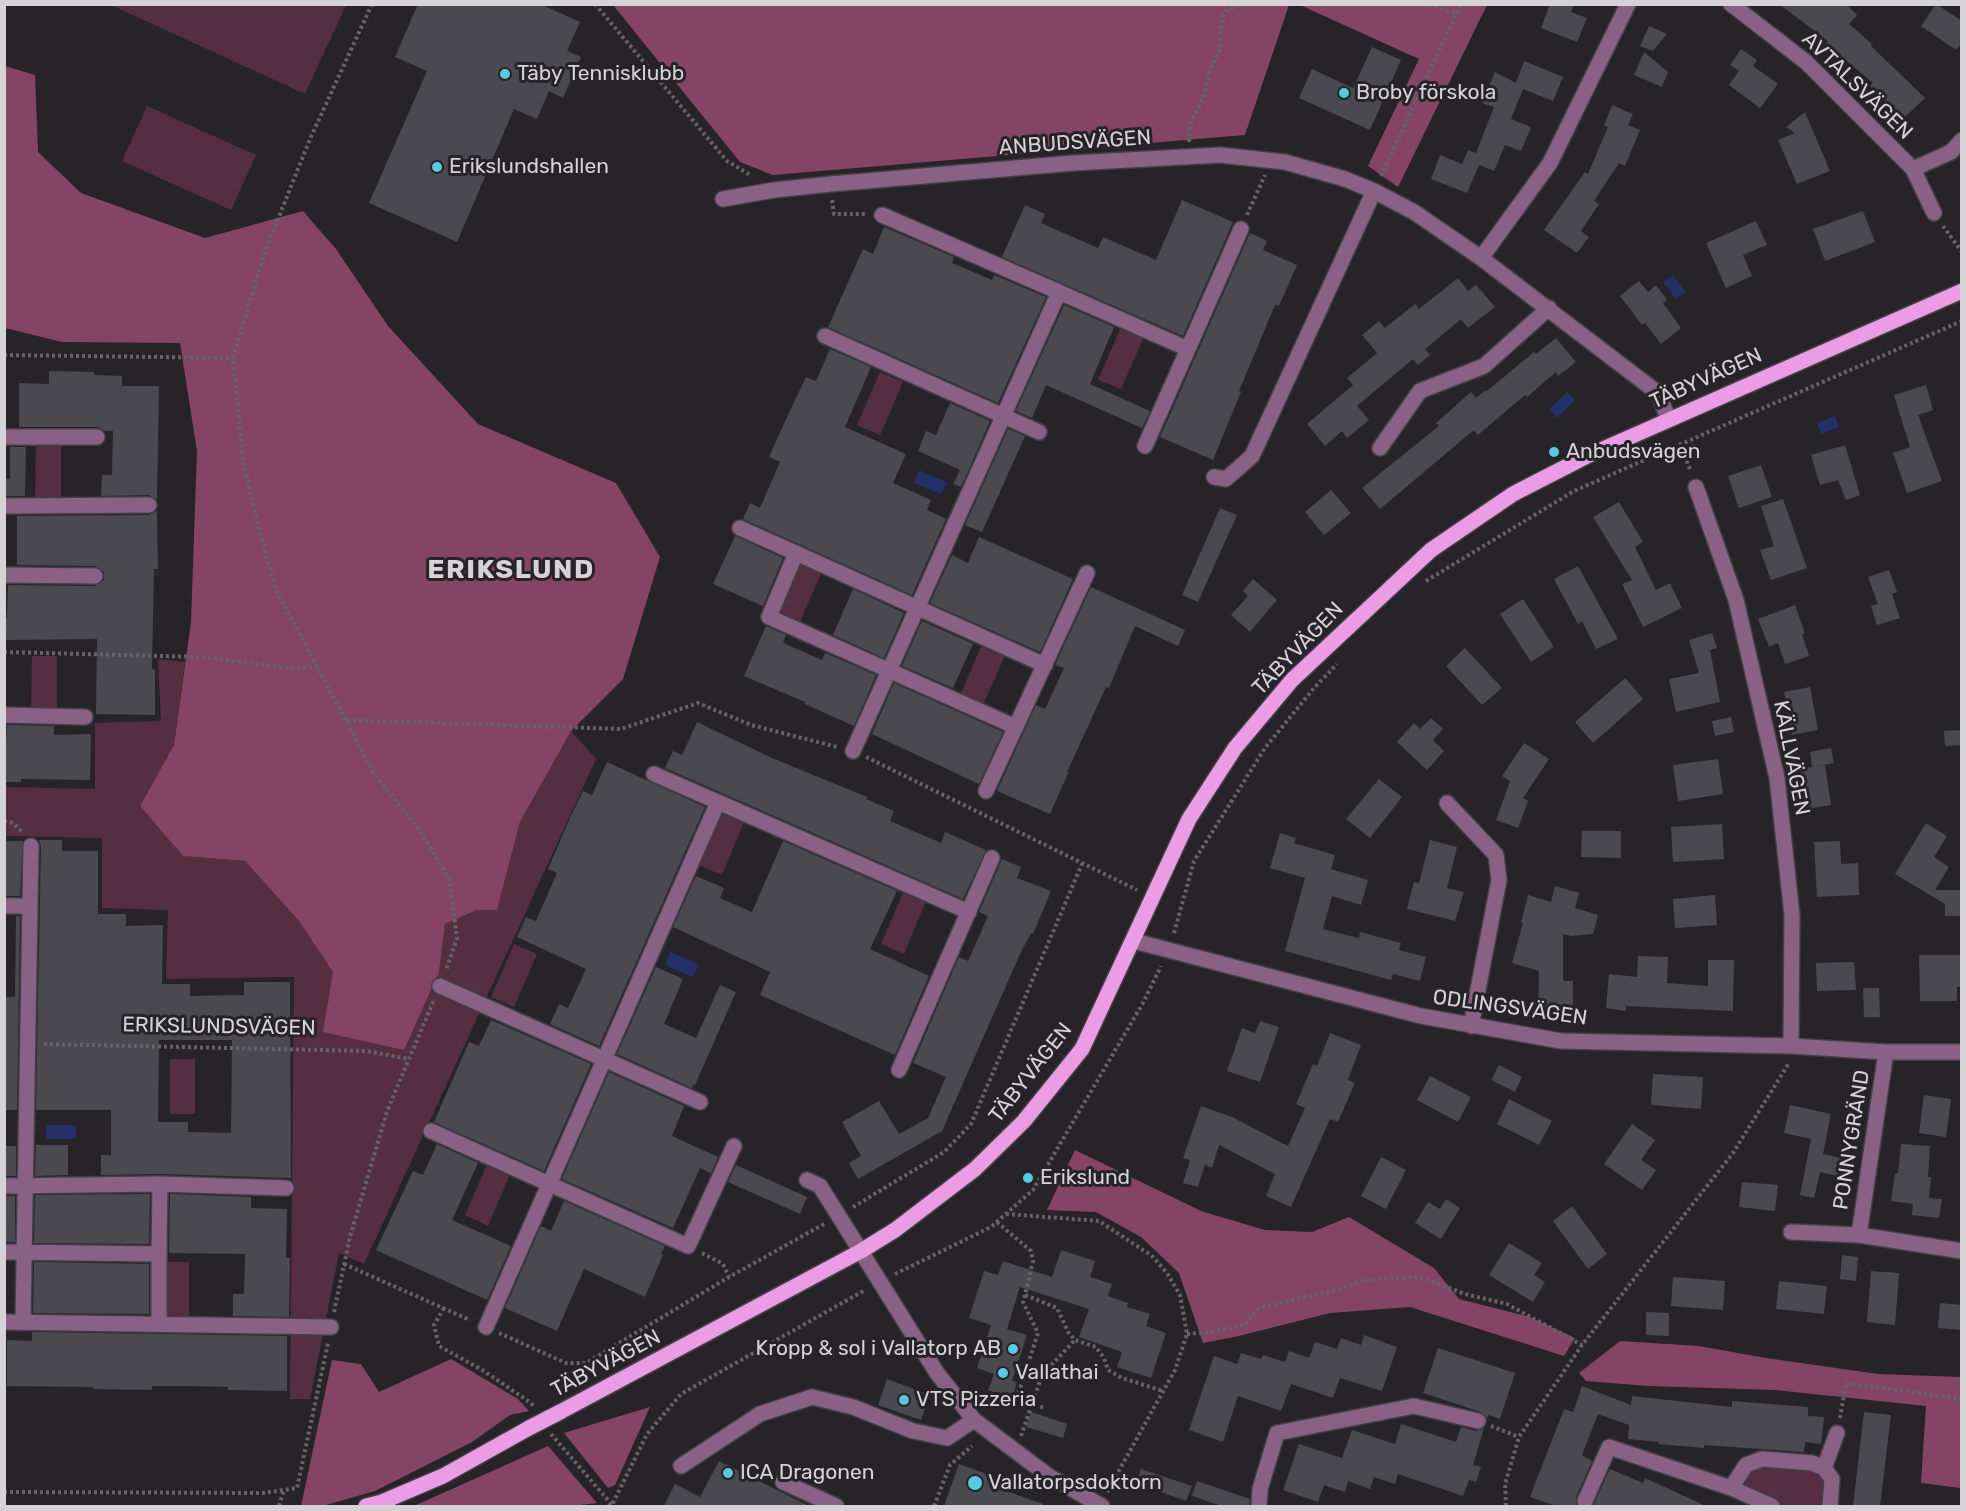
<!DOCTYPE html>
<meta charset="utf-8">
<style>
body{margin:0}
#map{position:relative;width:1966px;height:1511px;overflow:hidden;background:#262429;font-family:Rubik,sans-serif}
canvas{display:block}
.frame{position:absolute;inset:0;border:6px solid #d5d3d6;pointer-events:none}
</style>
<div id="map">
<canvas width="1966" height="1511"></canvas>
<div class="frame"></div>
</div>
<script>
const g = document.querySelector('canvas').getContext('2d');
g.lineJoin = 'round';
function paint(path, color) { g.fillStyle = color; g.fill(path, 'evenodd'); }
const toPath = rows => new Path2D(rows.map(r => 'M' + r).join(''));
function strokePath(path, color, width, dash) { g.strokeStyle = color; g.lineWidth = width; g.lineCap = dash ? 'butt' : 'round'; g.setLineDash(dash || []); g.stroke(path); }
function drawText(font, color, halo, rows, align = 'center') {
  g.font = font + ' Rubik,sans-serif'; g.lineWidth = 6; g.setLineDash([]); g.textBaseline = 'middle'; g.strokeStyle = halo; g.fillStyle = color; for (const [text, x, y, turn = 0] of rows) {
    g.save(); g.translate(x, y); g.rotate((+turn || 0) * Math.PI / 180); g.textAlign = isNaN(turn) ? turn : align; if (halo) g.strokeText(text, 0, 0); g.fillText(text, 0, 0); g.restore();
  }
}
paint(toPath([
 [111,5,346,5,305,94],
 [147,106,256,155,231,210,122,161],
 [1121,327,1144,337,1121,389,1098,380],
 [880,372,903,382,880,435,857,425],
 [36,445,61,446,61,501,35,501],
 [799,561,822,571,799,624,776,614],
 [982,644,1006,653,982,707,960,696],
 [32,656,57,656,57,711,31,711],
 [158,659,185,662,174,745,140,806,183,856,245,861,299,921,333,972,439,972,445,924,477,910,497,910,520,822,571,731,596,759,364,1264,339,1253,310,1399,290,1399,294,977,166,979,168,910,102,908,102,838,5,836,5,787,95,789,95,723,161,721],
 [721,812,744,822,722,875,698,865],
 [904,891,926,901,904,954,881,944],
 [514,944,537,954,514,1007,491,997],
 [170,1059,195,1059,195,1114,170,1114],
 [488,1162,511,1172,488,1226,465,1215],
 [164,1262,189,1262,189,1317,164,1317],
 [1746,1465,1824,1468,1830,1506,1772,1506,1731,1488]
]), '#552e42');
paint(toPath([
 [613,5,1289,5,1245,135,773,175,740,162],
 [1300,5,1487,5,1398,187,1368,166,1419,59],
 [5,66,35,75,38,152,81,193,205,238,303,211,336,249,388,326,478,424,616,483,660,557,623,679,571,731,520,822,497,910,477,910,445,924,439,972,404,1050,323,1032,333,972,299,921,245,861,183,856,140,806,174,745,191,622,197,451,180,343,62,342,5,328],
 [1075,1150,1201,1211,1265,1230,1312,1232,1349,1217,1434,1268,1459,1299,1530,1317,1575,1338,1564,1356,1410,1307,1330,1313,1239,1336,1203,1343,1179,1273,1141,1237,1096,1212,1047,1210],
 [1620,1341,1699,1346,1766,1358,1878,1374,1961,1377,1961,1488,1921,1483,1926,1406,1775,1390,1647,1386,1586,1381,1579,1373],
 [451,1359,518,1399,529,1411,510,1415,472,1442,375,1491,326,1505,301,1506,332,1360,361,1364,379,1392],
 [650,1407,615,1485,608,1488,564,1433],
 [548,1446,597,1503,571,1506,414,1506]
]), '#854466');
paint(toPath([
 [1673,275,1686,292,1676,299,1663,282],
 [1567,392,1575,400,1557,418,1549,410],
 [1835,416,1839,427,1821,434,1817,423],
 [919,470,947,482,941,494,914,483],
 [670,952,698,964,693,977,665,965],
 [46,1125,76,1125,76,1139,46,1139]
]), '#263068');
paint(toPath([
 [418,4,540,4,580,22,567,51,581,57,563,98,549,91,537,119,514,109,457,242,369,203,427,71,395,57],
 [1550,4,1574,4,1571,12,1587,18,1577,42,1541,28],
 [1779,4,1846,4,1857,15,1849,24,1872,44,1871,46,1925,98,1903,119,1870,86,1873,83,1826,43,1828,41],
 [1936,4,1962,21,1962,42,1956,50,1921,26],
 [1649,26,1667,34,1653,51,1640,46],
 [1372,47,1401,60,1370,130,1299,98,1312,69,1353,88],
 [1741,49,1757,60,1753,66,1778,84,1760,108,1729,85,1739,71,1730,65],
 [1644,52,1668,72,1662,87,1634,75],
 [1524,61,1563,77,1553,101,1523,89,1511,119,1531,127,1521,151,1505,145,1494,171,1479,165,1467,193,1431,179,1440,155,1462,164,1468,150,1476,153,1494,107,1482,103,1495,72,1516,83],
 [1612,105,1633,114,1628,125,1640,130,1625,166,1619,163,1594,201,1599,204,1581,231,1589,237,1577,253,1544,230,1585,172,1588,174,1608,127,1604,125],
 [1805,112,1830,171,1797,184,1778,140,1795,133,1786,127],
 [1182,200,1233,222,1183,336,1002,257,1025,205,1045,214,1041,223,1098,248,1103,237,1156,260],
 [1863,211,1875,242,1825,261,1813,229],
 [1756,221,1767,245,1743,255,1752,276,1726,288,1706,243],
 [884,227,954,257,952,263,992,280,994,275,1046,297,998,403,828,327,863,249,873,254],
 [1250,233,1267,241,1263,250,1297,265,1279,306,1275,305,1239,391,1241,392,1213,460,1160,437],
 [1458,278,1468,291,1476,285,1495,307,1468,328,1461,319,1425,349,1430,355,1418,365,1413,359,1357,406,1369,420,1347,438,1342,431,1325,446,1307,424,1353,385,1347,378,1377,353,1362,335,1379,321,1385,328,1415,304,1419,309],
 [1639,281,1648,292,1656,285,1667,300,1663,303,1681,328,1661,344,1645,323,1642,325,1620,296],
 [1064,305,1114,327,1090,384,1150,411,1142,428,1046,385,1032,418,1016,411],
 [1556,338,1576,362,1558,376,1556,372,1527,397,1525,395,1478,435,1474,430,1380,509,1362,488,1439,426,1436,423,1471,392,1476,398,1486,390,1487,391,1534,352,1536,354],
 [830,349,871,367,845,427,906,454,893,483,931,500,927,510,946,519,912,595,743,519,750,503,760,508,780,462,769,457,792,406,806,377,816,381],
 [49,371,94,372,94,375,122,376,122,386,159,386,157,500,149,495,101,496,102,475,112,475,113,431,105,431,97,427,19,427,19,383,49,384],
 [1926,385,1933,410,1918,415,1942,481,1907,493,1893,453,1910,447,1894,395],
 [950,403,990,421,961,487,953,484,960,470,918,451,926,431,936,435],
 [1008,429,1025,436,982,532,965,525],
 [1845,445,1860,495,1846,500,1838,480,1820,485,1811,455],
 [10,447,26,447,25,496,4,496,4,479,10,479],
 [1761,465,1772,497,1739,508,1728,476],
 [1331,490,1351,513,1324,535,1305,512],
 [1783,499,1807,568,1771,580,1760,550,1774,546,1761,506],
 [1619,502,1643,542,1635,547,1656,590,1670,583,1682,608,1643,627,1622,584,1632,580,1593,517],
 [1220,508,1237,515,1198,602,1182,595],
 [157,511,158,569,154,569,152,669,155,670,155,715,96,714,97,639,4,640,4,618,7,618,8,585,95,586,104,580,104,572,95,566,17,565,17,516,149,515],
 [735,536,783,558,763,606,713,584],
 [979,537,1073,579,1040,652,930,603,952,555,968,563],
 [1578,566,1618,639,1596,649,1582,621,1578,624,1554,579],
 [1889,570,1897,592,1892,594,1900,618,1877,625,1871,606,1878,604,1868,577],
 [1253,579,1277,600,1250,632,1231,615,1248,596,1243,591],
 [1091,587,1185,630,1178,646,1135,626,1109,688,1106,687,1067,772,1068,773,1050,814,997,791,1036,705,1045,709,1064,668,1055,665],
 [853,589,904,613,884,658,833,635],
 [1523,599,1554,647,1531,662,1500,614],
 [1795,605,1805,633,1802,634,1809,656,1785,664,1778,643,1769,647,1758,619],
 [922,621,973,644,953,688,902,666],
 [766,626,786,635,783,643,822,660,825,653,876,675,854,726,805,704,805,702,744,676],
 [1712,633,1717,648,1710,650,1720,702,1676,712,1669,679,1699,673,1689,640],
 [1465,648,1502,688,1482,705,1446,666],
 [1625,678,1643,699,1593,743,1575,722],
 [894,683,1003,732,979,784,872,734],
 [1810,687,1818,730,1792,735,1784,692],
 [1731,717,1734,732,1715,736,1712,721],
 [1431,718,1443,729,1433,740,1444,751,1427,770,1397,742,1414,723,1420,729],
 [697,722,772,758,867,797,866,799,894,811,890,821,941,843,945,832,986,850,963,899,665,768,673,751,682,755],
 [7,725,54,726,54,735,91,734,90,780,21,779,21,782,4,782],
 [1962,730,1962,745,1945,746,1944,731],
 [1524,743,1549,759,1523,798,1528,801,1518,828,1496,820,1510,781,1502,776],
 [1831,748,1834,763,1812,767,1810,752],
 [1718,759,1723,794,1678,801,1673,765],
 [607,762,705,807,599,1046,550,1024,559,1004,568,1008,586,969,517,937,526,917,536,921,557,873,548,869,570,818,583,791,592,795],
 [1825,765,1831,805,1807,809,1800,769],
 [1379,779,1402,797,1370,838,1346,819],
 [1926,823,1947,836,1934,857,1949,867,1935,890,1962,890,1962,916,1945,916,1945,904,1895,874],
 [1722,824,1724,859,1673,862,1671,827],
 [1582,831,1621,831,1621,858,1581,857],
 [1280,833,1296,838,1294,843,1335,855,1331,869,1368,880,1361,905,1332,896,1323,929,1359,938,1360,932,1401,943,1399,950,1426,957,1420,981,1393,974,1391,980,1285,951,1305,878,1270,868],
 [39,840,62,840,62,851,98,851,98,914,126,914,126,926,163,925,162,984,190,984,190,996,244,995,244,982,290,982,291,1178,160,1174,101,1175,101,1155,111,1155,111,1110,36,1110,41,846],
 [159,1040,232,1040,231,1133,188,1132,188,1122,158,1122],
 [1430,840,1457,847,1447,888,1464,892,1455,921,1407,909,1414,882,1419,883],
 [6,841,23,841,20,896,4,896],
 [783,841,897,891,870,949,929,976,895,1055,760,995,770,972,673,927,696,876,724,888,720,898,752,912],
 [1840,841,1841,864,1858,863,1859,895,1817,897,1814,842],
 [1002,859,1021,867,1017,878,1051,891,1033,934,1031,933,1020,954,942,1131,858,1179,849,1163,861,1156,842,1122,879,1101,899,1134,928,1118,946,1077,913,1063,959,957,968,961,988,916,979,912],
 [1555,886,1579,893,1575,908,1598,915,1593,934,1572,936,1563,934,1563,981,1573,981,1573,1012,1538,1012,1539,971,1512,963,1523,923,1521,922,1528,895,1551,902],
 [1715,895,1717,925,1675,928,1673,899],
 [16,916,20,916,17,1110,4,1110,4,997,15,997],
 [1919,955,1962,955,1962,987,1957,987,1957,1001,1920,1001],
 [1638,956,1668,957,1667,983,1708,986,1708,960,1734,960,1733,1011,1626,1006,1626,1011,1606,1008,1609,974,1637,977],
 [1854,962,1856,990,1817,991,1816,963],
 [656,967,683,979,664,1024,696,1038,720,985,736,992,695,1085,693,1085,692,1088,617,1054],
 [1863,988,1879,988,1880,1017,1864,1017],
 [491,1020,591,1064,544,1171,434,1122,469,1042,479,1046],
 [1260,1021,1279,1027,1260,1082,1227,1071,1242,1028,1255,1033],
 [1330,1033,1361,1045,1348,1080,1355,1083,1338,1122,1330,1119,1291,1207,1266,1196,1275,1174,1219,1145,1212,1168,1205,1165,1198,1187,1183,1183,1190,1160,1183,1158,1201,1106,1232,1117,1288,1146,1305,1108,1296,1104,1313,1064,1317,1066],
 [1499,1065,1522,1077,1515,1092,1491,1080],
 [609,1072,684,1106,672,1136,718,1157,711,1173,700,1168,673,1228,562,1179],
 [1653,1074,1703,1077,1701,1109,1651,1105],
 [1430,1076,1471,1097,1458,1122,1417,1100],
 [1924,1095,1951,1099,1946,1137,1919,1133],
 [1509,1099,1552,1121,1539,1145,1497,1124],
 [1790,1105,1831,1114,1823,1154,1840,1158,1837,1176,1820,1172,1814,1198,1800,1195,1811,1139,1784,1133],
 [1632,1124,1655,1140,1641,1160,1656,1170,1642,1190,1604,1164],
 [437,1144,478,1163,452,1220,511,1246,487,1300,376,1250,413,1171,423,1175],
 [1901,1144,1930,1146,1928,1177,1931,1177,1929,1198,1942,1199,1939,1218,1912,1215,1913,1204,1891,1201,1895,1173,1898,1173],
 [36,1145,68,1145,68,1175,35,1176],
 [4,1146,16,1146,16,1176,4,1176],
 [1381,1157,1406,1170,1386,1209,1361,1196],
 [736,1165,807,1197,800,1214,728,1182],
 [1742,1182,1778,1185,1775,1211,1739,1207],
 [150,1194,149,1244,34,1243,35,1195],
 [170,1194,251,1197,251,1208,287,1209,286,1258,290,1258,289,1317,233,1316,233,1294,244,1294,245,1254,169,1253],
 [4,1196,15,1196,15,1242,4,1242],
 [1446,1199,1460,1208,1441,1239,1415,1223,1428,1202,1440,1209],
 [564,1201,665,1246,661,1254,663,1255,645,1297,584,1269,557,1331,505,1308,541,1226,551,1231],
 [1572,1206,1607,1254,1588,1269,1553,1221],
 [1509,1243,1542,1263,1534,1275,1545,1282,1533,1302,1489,1275],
 [1061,1250,1095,1261,1090,1277,1112,1284,1108,1296,1128,1303,1127,1307,1150,1314,1146,1326,1166,1333,1151,1378,1117,1367,1122,1352,1079,1337,1089,1309,1020,1287,1007,1329,1027,1335,1012,1381,1017,1382,1012,1398,988,1390,994,1374,977,1368,991,1325,969,1318,984,1271,998,1275,1003,1261,1052,1277],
 [1842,1255,1858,1257,1856,1281,1840,1279],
 [34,1262,149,1264,149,1314,33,1313],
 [1871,1271,1899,1273,1895,1325,1867,1322],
 [1673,1277,1725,1281,1723,1310,1671,1306],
 [1779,1281,1827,1286,1824,1314,1776,1309],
 [1940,1303,1962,1305,1962,1330,1938,1328],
 [1646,1312,1669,1313,1669,1336,1646,1335],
 [32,1332,287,1336,287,1391,228,1390,228,1387,193,1386,152,1386,152,1390,93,1389,93,1387,7,1386,7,1340,32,1341],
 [1364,1335,1397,1347,1382,1391,1340,1378,1333,1398,1291,1384,1281,1411,1238,1396,1223,1442,1189,1430,1214,1356,1237,1364,1241,1353,1261,1359,1263,1355,1285,1362,1289,1351,1309,1358,1315,1342,1337,1349,1341,1338,1361,1345],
 [1438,1348,1515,1373,1500,1419,1488,1415,1487,1419,1481,1412,1423,1393],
 [887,1379,930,1395,921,1420,878,1405],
 [1582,1386,1631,1405,1632,1396,1732,1407,1732,1401,1808,1407,1808,1416,1824,1417,1821,1444,1805,1442,1804,1452,1704,1445,1704,1448,1658,1444,1659,1442,1628,1439,1629,1425,1598,1414,1582,1455,1592,1461,1576,1497,1577,1506,1556,1506,1530,1497,1564,1409,1573,1412],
 [1031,1412,1067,1424,1063,1438,1026,1427],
 [1864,1412,1891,1415,1880,1506,1853,1506],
 [1401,1424,1456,1442,1461,1427,1476,1431,1484,1428,1473,1465,1481,1467,1476,1482,1469,1480,1463,1496,1398,1474,1395,1484,1374,1477,1370,1489,1348,1481,1345,1492,1324,1485,1318,1502,1283,1490,1299,1444,1342,1458,1352,1430,1395,1444],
 [719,1461,809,1506,664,1506,675,1484,700,1497],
 [959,1464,998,1478,995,1487,1043,1504,1042,1506,944,1506],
 [1141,1469,1192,1486,1186,1501,1136,1483],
 [1610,1469,1643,1483,1645,1478,1706,1506,1593,1506],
 [1197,1481,1250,1499,1249,1506,1222,1506,1192,1496]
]), '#4a494f');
const minor = toPath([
 [1731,4,1806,62,1913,169,1934,213],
 [1913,169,1951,152,1962,140],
 [723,199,774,190,831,184,1073,163,1220,155,1285,162,1345,179,1374,191,1414,212,1481,258,1658,393,1668,418],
 [1481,258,1550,163,1628,4],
 [1059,292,1188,349,1241,229],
 [825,336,1039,432],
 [4,437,97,437],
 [1145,446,1188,349],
 [1380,448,1420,391,1484,366,1549,308],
 [1214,477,1226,479,1252,456,1374,191],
 [1696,487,1736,600,1777,778,1792,915,1791,1046],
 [4,506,149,505],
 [740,528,1045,665],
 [796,553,769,617,1016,727],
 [4,575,95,576],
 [4,715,85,717],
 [853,751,1059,292,882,215],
 [654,774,969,912],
 [986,791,1087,573],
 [1447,803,1496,855,1499,880,1471,1026],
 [4,906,30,906],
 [1134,941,1421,1016,1561,1041,1791,1046,1886,1052,1962,1052],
 [440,986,700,1102],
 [899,1070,992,858],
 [431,1131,688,1246,734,1146],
 [807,1180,820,1186,937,1373,974,1420,1050,1477,1102,1506],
 [4,1186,160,1184,286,1188],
 [1791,1232,1859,1235,1886,1052],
 [1859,1235,1962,1251],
 [4,1252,159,1254,159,1324],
 [159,1254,160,1184],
 [4,1322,331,1327],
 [23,1322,31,846],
 [486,1327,718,802],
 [681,1466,760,1414,812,1397,853,1407,913,1431,947,1438,974,1420],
 [783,1482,836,1506],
 [1731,1488,1746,1465,1762,1459,1812,1463,1824,1468],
 [1585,1501,1609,1447,1731,1488,1772,1506],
 [1259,1506,1260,1489,1277,1433,1414,1406,1478,1421],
 [1830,1506,1832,1479,1824,1468,1837,1433]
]);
const major = toPath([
 [560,1412,861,1251,895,1230,975,1169,1024,1121,1082,1049,1189,819,1235,748,1292,680,1431,550,1513,494,1587,456,1962,291],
 [366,1506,382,1502,443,1476,529,1428]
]);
strokePath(minor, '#424045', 18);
strokePath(major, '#424045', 18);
strokePath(toPath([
 [372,4,310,139,264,254,233,358,243,461,261,537,276,590,375,775,419,829,449,879,457,938,446,971],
 [595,4,727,161,752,176],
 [1423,4,1457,13],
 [1189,142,1190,125,1205,93,1210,69,1221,48,1220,35,1223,16,1229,8,1250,4],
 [1381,176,1461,4],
 [832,200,834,214,866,214],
 [1247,215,1265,175],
 [1943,226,1962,252],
 [4,355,233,358],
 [1671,387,1681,382],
 [1680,444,1691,472],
 [1426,581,1574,491,1962,321],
 [4,652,202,657,295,669,317,666],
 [347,720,621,729,698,703,751,725,837,747],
 [866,757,1137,890],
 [4,821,13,823,23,833],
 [1174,933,1194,861,1265,748,1314,688,1337,664],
 [44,1044,366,1051,409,1059],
 [853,1207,944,1152,971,1124,1082,864],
 [1006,1214,1099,1221,1152,1256,1167,1273,1180,1295,1187,1334,1175,1370,1107,1492],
 [997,1222,1031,1251,1033,1261,1025,1295,1057,1308,1068,1332,1075,1340,1096,1347,1104,1358,1108,1370,1122,1378,1163,1391],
 [702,1253,723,1264,729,1277],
 [344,1264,470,1320],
 [895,1274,991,1227,1033,1190,1143,1003,1161,966],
 [1025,1295,1023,1302,1038,1333,1016,1401,1045,1408],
 [444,1308,434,1325,439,1346,484,1371,531,1403,535,1408],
 [334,1312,350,1237,387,1111,434,1000],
 [499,1333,566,1363,586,1363,729,1277,826,1223],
 [1187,1334,1210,1332,1245,1325,1259,1308,1332,1291,1365,1280,1419,1277,1465,1294,1507,1304,1582,1345],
 [1840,1418,1846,1383,1962,1399],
 [1491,1426,1519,1437],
 [551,1434,613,1506],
 [1021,1436,1042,1375,1075,1340],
 [4,1492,263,1493,297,1488,328,1343],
 [279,1506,284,1490],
 [608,1506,612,1505,647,1434,681,1394,865,1290],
 [934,1506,950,1465,972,1446],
 [1506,1506,1505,1484,1519,1437,1582,1345,1733,1153,1789,1063]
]), '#656368', 4, [3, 3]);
strokePath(minor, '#886184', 15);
strokePath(major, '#ec9be5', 15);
const majorBridge = toPath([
 [529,1428,560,1412]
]);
strokePath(majorBridge, '#424045', 18, []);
strokePath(majorBridge, '#ec9be5', 15);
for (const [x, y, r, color] of [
 [505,74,6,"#57c9e2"],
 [1344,93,6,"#57c9e2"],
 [437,167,6,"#57c9e2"],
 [1554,452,6,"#57c9e2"],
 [1028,1178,6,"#57c9e2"],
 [1013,1349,6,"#57c9e2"],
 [1003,1373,6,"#57c9e2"],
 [904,1400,6,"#57c9e2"],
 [728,1473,6,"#57c9e2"],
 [975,1483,8,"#57c9e2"]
]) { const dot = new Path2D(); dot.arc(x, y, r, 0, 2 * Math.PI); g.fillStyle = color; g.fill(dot); strokePath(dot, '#262429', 2); }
drawText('21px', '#d5d3d6', '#262429', [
 ["Täby Tennisklubb",517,74],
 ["Broby förskola",1356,93],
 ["Erikslundshallen",449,167],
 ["Anbudsvägen",1566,452],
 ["Erikslund",1040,1178],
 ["Kropp & sol i Vallatorp AB",1001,1349,"right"],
 ["Vallathai",1015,1373],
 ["VTS Pizzeria",916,1400],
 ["ICA Dragonen",740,1473],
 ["Vallatorpsdoktorn",988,1483]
], 'left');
drawText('21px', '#d5d3d6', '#262429', [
 ["AVTALSVÄGEN",1857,86,44],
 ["ANBUDSVÄGEN",1075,143,-4],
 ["TÄBYVÄGEN",1706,379,-24],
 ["TÄBYVÄGEN",1298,649,-46],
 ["KÄLLVÄGEN",1791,758,79],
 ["ODLINGSVÄGEN",1510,1008,8],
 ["ERIKSLUNDSVÄGEN",219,1027,1],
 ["TÄBYVÄGEN",1031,1073,-52],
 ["PONNYGRÄND",1852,1140,-81],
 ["TÄBYVÄGEN",606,1364,-28]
]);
g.letterSpacing = '1.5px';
drawText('bold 27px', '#d5d3d6', '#262429', [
 ["ERIKSLUND",511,570]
]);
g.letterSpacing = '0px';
</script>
